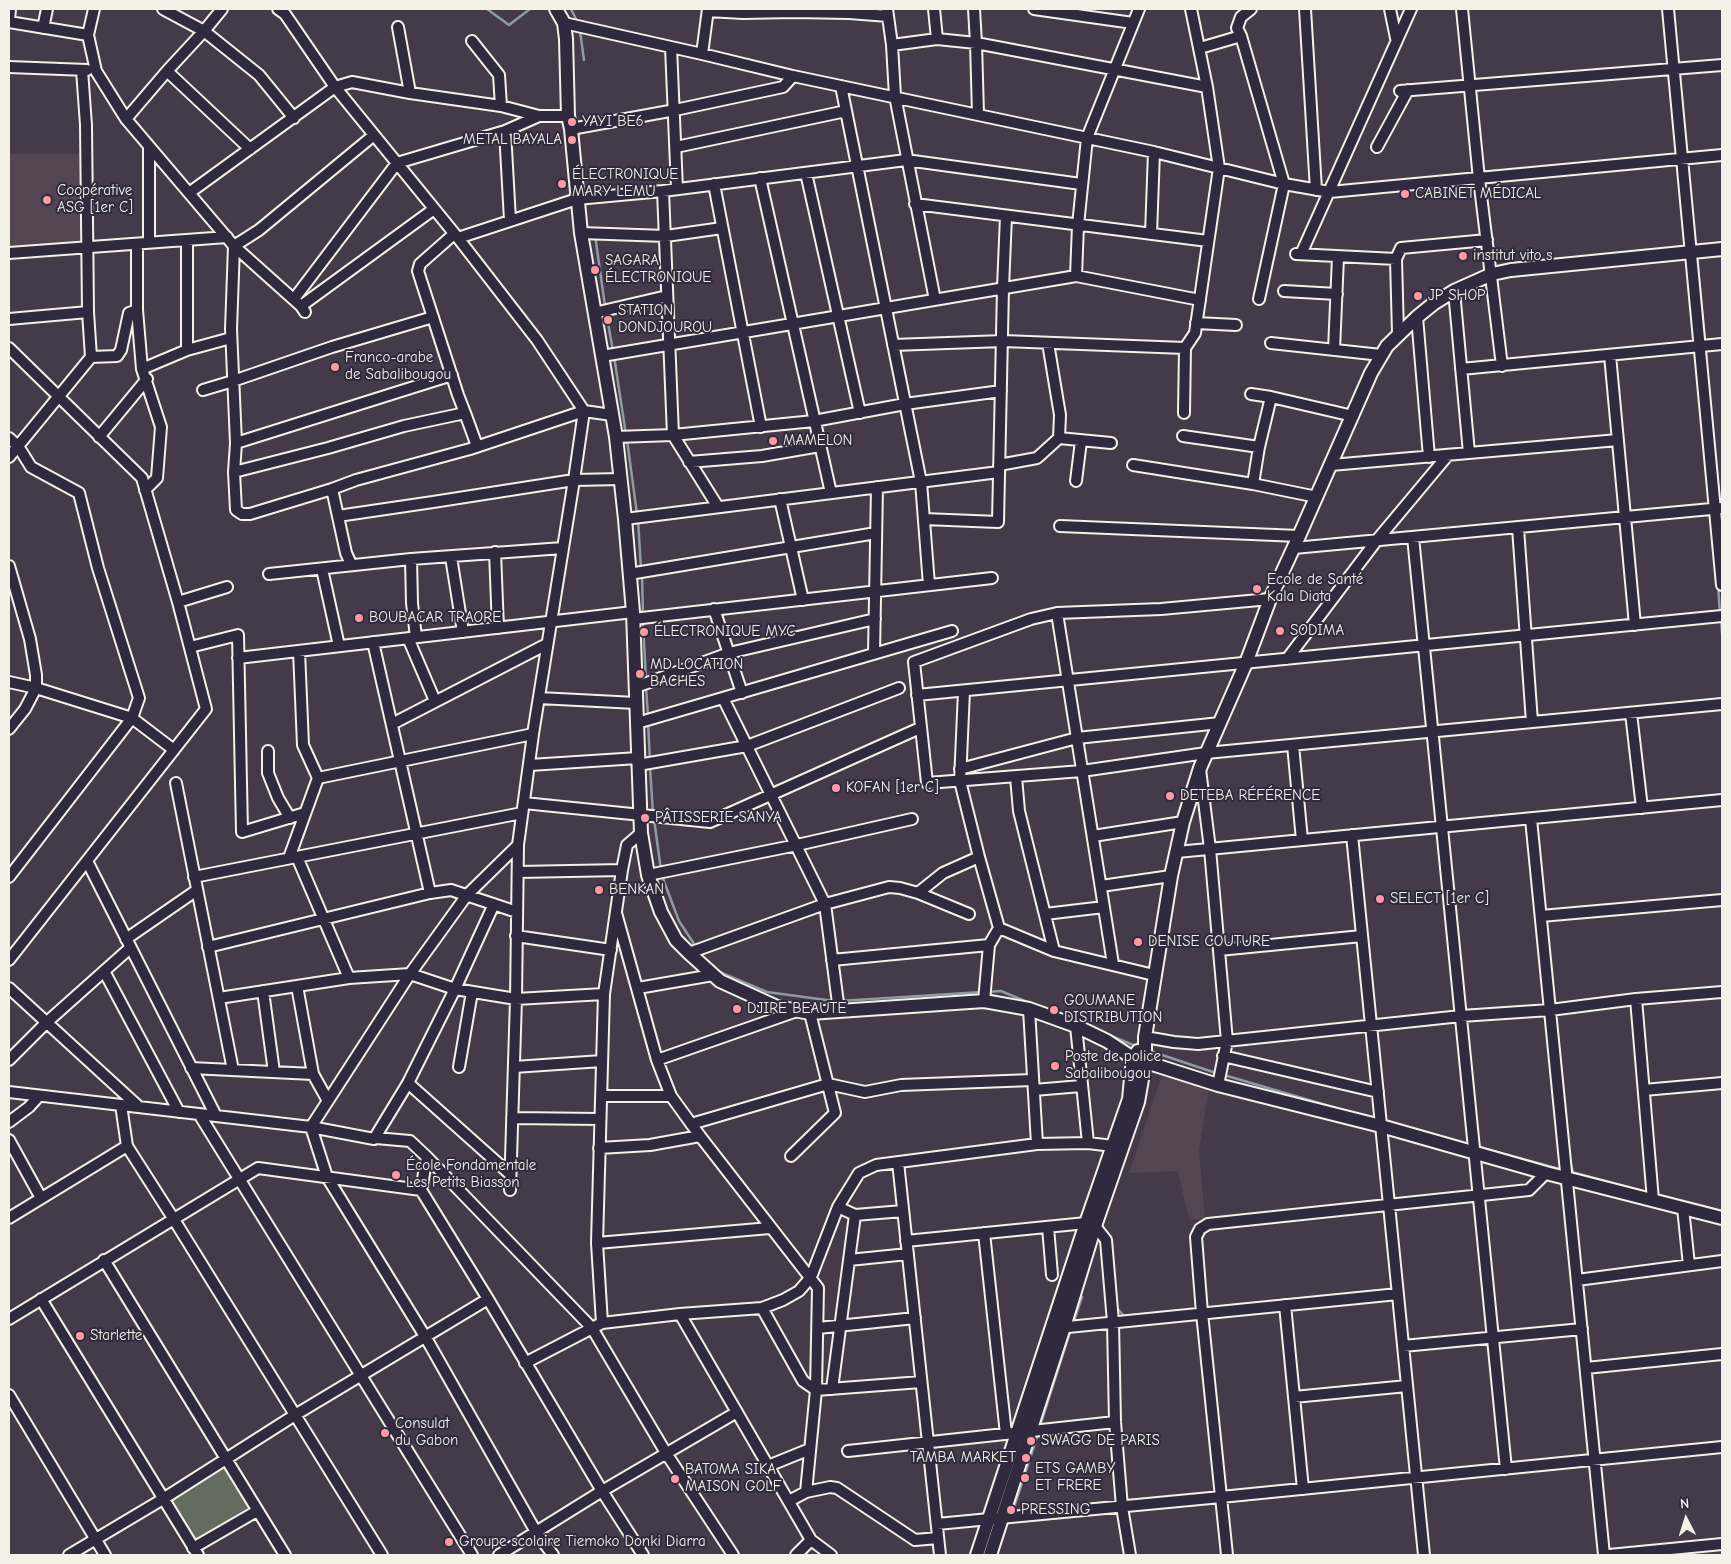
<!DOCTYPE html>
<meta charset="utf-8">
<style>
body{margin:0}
#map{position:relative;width:1731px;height:1564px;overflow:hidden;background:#443a49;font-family:"Comic Neue",sans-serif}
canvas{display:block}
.frame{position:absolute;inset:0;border:10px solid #f4f1e8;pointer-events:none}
.north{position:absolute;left:1661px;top:1494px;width:50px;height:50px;-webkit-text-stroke:4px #2f2a3d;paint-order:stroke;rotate:355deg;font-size:14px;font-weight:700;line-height:20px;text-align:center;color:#f4f1e8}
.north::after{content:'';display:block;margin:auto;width:18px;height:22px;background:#f4f1e8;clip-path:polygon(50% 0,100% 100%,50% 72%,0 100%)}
</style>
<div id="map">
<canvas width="1731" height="1564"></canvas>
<div class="frame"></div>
<div class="north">N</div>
</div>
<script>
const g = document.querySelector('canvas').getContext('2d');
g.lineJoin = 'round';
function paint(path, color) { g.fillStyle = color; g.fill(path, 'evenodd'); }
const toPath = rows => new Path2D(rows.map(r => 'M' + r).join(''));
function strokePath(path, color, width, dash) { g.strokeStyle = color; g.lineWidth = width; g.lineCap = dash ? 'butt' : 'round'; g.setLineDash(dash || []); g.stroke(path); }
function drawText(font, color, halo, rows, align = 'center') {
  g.font = font + ' "Comic Neue",sans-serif'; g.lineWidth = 4; g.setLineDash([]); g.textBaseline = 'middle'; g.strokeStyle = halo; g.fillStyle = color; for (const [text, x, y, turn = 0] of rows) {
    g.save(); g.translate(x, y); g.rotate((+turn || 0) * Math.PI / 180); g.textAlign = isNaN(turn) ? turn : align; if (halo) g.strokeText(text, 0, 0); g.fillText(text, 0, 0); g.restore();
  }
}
paint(toPath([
 [9,154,85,154,86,245,9,250],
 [1162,1075,1209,1088,1199,1150,1205,1219,1189,1220,1178,1171,1129,1173]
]), '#534552');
paint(toPath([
 [225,1468,249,1507,196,1540,172,1501]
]), '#636c5f');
strokePath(toPath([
 [487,9,509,25,530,9],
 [571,9,578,23],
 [580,31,584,60],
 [1677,162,1685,248],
 [595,235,605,306],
 [1686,256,1694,343],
 [1698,257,1697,257,1705,342],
 [606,312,613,351],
 [1705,348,1720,506],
 [614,356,626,435],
 [627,440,637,514],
 [1721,512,1722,528],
 [638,519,641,569],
 [642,574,643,616],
 [1718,585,1720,614],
 [1721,619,1722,633],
 [643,622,646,681],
 [646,687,648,716],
 [648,722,650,761],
 [650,767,653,814],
 [654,819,661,870],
 [662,876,679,921,696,947],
 [717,971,767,992,834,1001],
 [987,992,1001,991,1032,1004],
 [840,1001,982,992],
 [1104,1033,1138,1047],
 [1558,1038,1566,1117],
 [1150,1051,1216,1073],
 [1224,1075,1336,1108],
 [1479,1147,1563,1170],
 [1569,1158,1573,1172],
 [1568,1171,1650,1193],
 [1655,1194,1722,1211],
 [1116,1307,1124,1316,1129,1316],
 [1073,1324,1082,1297],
 [1040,1426,1071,1329],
 [1014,1507,1038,1434]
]), '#8f9ba4', 2.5);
const minor = toPath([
 [94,9,88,35,96,71,126,119,234,246,301,306,305,312],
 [163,9,204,31,259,75,294,118],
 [278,9,285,14,335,87,458,238,537,340,584,411,574,480,533,734,518,845,516,999,510,1190],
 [887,9,892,45,895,96,935,300],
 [934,9,937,39],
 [974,9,976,43,978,114],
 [1034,9,1133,23],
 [1251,9,1241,17,1237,28,1241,36,1284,184,1259,299],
 [1305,9,1316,190],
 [1390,9,1396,38],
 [1462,9,1479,179,1502,366],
 [1668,9,1722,585],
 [708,11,743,13,794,12,849,13,888,16],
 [9,20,10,9],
 [9,22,88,35],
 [564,23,702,54,793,76,1154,152,1284,184,1330,192,1722,155],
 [398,27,410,93],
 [43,28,47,9],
 [472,41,499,75,501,106],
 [892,45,937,39,976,43,1207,87],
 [671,47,677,189],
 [1200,48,1241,36],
 [702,54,708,9],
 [9,67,87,70],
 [167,71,250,149],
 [841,86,921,482,929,585],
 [1400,91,1722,65],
 [126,119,167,71,204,31,222,9],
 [571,129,675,110,783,87,793,76],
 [505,131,510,220],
 [374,135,259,230,234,246,231,329,236,443,234,472,236,510,242,514,250,514,332,489,356,480,470,449,584,411,612,415],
 [676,147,846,111],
 [1377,147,1408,90],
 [806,173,860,413],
 [760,178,831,493],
 [714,184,761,427],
 [663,191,673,435,718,507],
 [189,193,335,87,352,82,410,93,501,106,539,116,568,116],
 [915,204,1208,241],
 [581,233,666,236,722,228],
 [1151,234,1154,152],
 [458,238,577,199,663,191,906,160,1081,184],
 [149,243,149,147],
 [137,244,137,310,142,369,161,427,157,478,145,490],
 [9,253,227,237],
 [1296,254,1396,259],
 [1301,254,1411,9],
 [1076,276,1078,225,1087,138,1139,9],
 [1284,291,1337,294],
 [1454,291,1469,453],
 [294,299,397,163,505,131,539,116],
 [301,306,434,209],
 [594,313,667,296],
 [1417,317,1429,457],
 [9,319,88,312],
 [1196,323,1236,325],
 [1398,334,1396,259,1401,248,1487,240],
 [1271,343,1381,355],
 [893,345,1003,341,1185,348,1195,333,1219,168,1207,87,1191,9],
 [9,348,142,478,178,602,206,709,9,960],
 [187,350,187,240],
 [1334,350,1338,257],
 [1610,355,1635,625],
 [602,356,1076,276,1200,300],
 [91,357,117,356,121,350,129,313,137,310],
 [142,369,187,350,231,338],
 [1461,369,1722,344],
 [203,390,233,381,332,347,433,317],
 [1251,394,1271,397,1353,416],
 [465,413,477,446],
 [1184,413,1185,348],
 [1183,436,1259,447],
 [99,437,147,379],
 [616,437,673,435,814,421,905,404,1001,391],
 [9,438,18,446,31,467,79,493,98,568,139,698,132,718,9,877],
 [1059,438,1111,443],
 [236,443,452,375],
 [9,457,91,357,88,312,86,125,82,70],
 [689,462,762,456,820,446],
 [999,465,1037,458,1059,438,1060,415,1048,343],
 [1133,465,1253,484,1317,497],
 [1331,465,1618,440],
 [234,472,328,448,404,426,465,413,458,395,418,271,420,264,454,234],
 [1076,481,1081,441],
 [1253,484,1259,447,1271,397],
 [332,489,346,553,351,564],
 [780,499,803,600],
 [338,516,433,502,574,480,621,479],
 [625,519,999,472],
 [924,519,998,522,1003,288,1006,216],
 [1060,526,1299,536],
 [1518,528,1532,722],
 [1413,537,1506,1469],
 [1294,548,1722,508],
 [495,552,498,628],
 [451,557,463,632],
 [411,559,412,603,416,637],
 [9,566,30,639,36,675,36,688,25,709,9,729],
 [322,569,339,646],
 [269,574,411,559,563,548],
 [629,574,876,533],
 [1270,599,1161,609,1057,613,1031,619,914,662,927,783,1082,771,1206,753,1722,704],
 [178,602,227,587],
 [714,609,742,693],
 [1057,613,1113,964],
 [633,619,992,578],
 [408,638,435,701],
 [373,642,430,893],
 [190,647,238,635,242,832,305,813],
 [874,654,877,487],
 [238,658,633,612],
 [1287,659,1377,540,1448,455],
 [9,682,36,688,132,718,174,750],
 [636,687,729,653,875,619],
 [964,691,960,781,979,857,999,928,1054,951,1154,975],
 [917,695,1722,616],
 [539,698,636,703],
 [723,698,825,904,839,1011],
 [1631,713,1642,808],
 [637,723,952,631],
 [392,724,547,644],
 [1293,745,1302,840],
 [268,751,268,773,278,798,290,818],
 [530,765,638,758],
 [638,765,747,746,899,688],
 [960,769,1077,738,1220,723],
 [1200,769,1210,849,1227,1041,1218,1085],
 [1016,777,1019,811,1054,951],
 [318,778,533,734],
 [176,783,233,1070],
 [524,803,710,822,920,728],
 [1531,819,1604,1555],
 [1352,835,1424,1555],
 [1093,836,1183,822],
 [1177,852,1722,800],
 [297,857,349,978],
 [289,858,318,778,303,745,299,651],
 [87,861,216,1116],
 [518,872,622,870],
 [648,875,797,845,912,819],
 [194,877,522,813],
 [1101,886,1171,876],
 [918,893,943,873,979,857],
 [616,913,657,1060,671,1096,700,1136,818,1288,816,1390,806,1492,789,1501],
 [1045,914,1104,907],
 [1541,916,1722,900],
 [516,936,611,950],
 [126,939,197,890],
 [208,947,430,893,451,890,517,912],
 [1219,950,1362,936],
 [689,953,825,904,889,887,900,888,918,893,969,914],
 [832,960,989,945],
 [104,971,179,1112],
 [297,986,313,1074,328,1101],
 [9,988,139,1107],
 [638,988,713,975],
 [263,991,274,1072],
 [219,998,349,978,410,974,455,989,516,999,604,994],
 [1636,999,1653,1200],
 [984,1001,989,945,999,928],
 [1029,1009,1037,1144],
 [1076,1026,1088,1143],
 [1145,1037,1174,1042,1198,1044,1461,1016,1550,1010,1636,999,1722,992],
 [1223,1056,1378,1092],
 [9,1060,47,1022,130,948],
 [657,1060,797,1011],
 [459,1067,472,992],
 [514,1067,602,1061],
 [191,1068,313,1074],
 [408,1083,510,1174],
 [1034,1090,1081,1086],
 [1644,1090,1722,1083],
 [9,1092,311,1127,374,1139,408,1083,455,989,494,904],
 [601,1096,671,1096],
 [121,1105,127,1146,173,1218,382,1555],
 [199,1114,472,1555],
 [512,1118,600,1119],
 [9,1122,29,1107,39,1096],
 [691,1124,828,1084,865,1092,901,1085,1032,1080],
 [311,1127,327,1177,426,1338,536,1532,553,1555],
 [311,1127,410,974,467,895,518,845],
 [376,1138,410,1141,427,1157,592,1328,666,1453,733,1555],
 [9,1140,41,1198],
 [599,1148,650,1145,700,1136],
 [791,1156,835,1113,810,1013],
 [427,1157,421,1190,488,1299,602,1491,643,1555],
 [898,1162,940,1555],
 [838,1207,855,1215,903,1211],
 [1683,1208,1689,1265],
 [9,1218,127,1146],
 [1048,1227,1052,1275],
 [984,1233,1006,1434],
 [906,1241,1086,1223,1095,1226,1106,1240,1113,1322,1115,1422,1122,1507,1130,1555],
 [597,1243,770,1228],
 [104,1260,285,1555],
 [849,1260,908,1254],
 [1577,1280,1722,1261],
 [41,1299,198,1555],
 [1285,1305,1303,1489],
 [762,1308,803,1381,816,1390,921,1382],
 [680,1314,811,1540,831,1555],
 [9,1319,258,1168,421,1190],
 [602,1323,597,1243,604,994,622,870,627,845,641,833],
 [818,1328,915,1318],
 [1058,1328,1398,1294],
 [1403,1346,1582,1329],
 [525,1363,602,1323,680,1314,762,1308,783,1300,799,1291,811,1277,838,1207,859,1173,876,1165,1037,1144,1088,1143,1113,1146],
 [1586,1368,1722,1354],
 [832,1389,855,1215],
 [9,1395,105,1555],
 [1294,1397,1407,1386],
 [848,1451,1115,1422],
 [768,1466,810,1449],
 [806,1492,830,1487,837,1488,915,1540,938,1538],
 [937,1524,1221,1497,1722,1447],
 [193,1548,257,1511],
 [69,1555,163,1499,295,1415,488,1299],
 [499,1555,602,1491,737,1412],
 [796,1555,811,1540],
 [1227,1555,1202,1313,1196,1237,1200,1229,1208,1224,1529,1190,1546,1173],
 [1609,1555,1722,1544]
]);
const major = toPath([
 [556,9,564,23,566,39,568,116,571,129,581,233,616,437,625,519,633,612,641,833,648,875,661,912,676,940,689,953,720,981,777,1007,810,1013,984,1001,1029,1009,1076,1026,1107,1041,1133,1058,1218,1085,1381,1126,1546,1173,1722,1218],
 [977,1555,1086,1223,1129,1099,1133,1058,1138,1051],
 [990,1555,1064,1327,1095,1226,1138,1102,1145,1062,1145,1037,1171,876,1183,822,1200,768,1246,663,1270,599,1299,536,1371,373,1387,346,1417,317,1433,304,1454,291,1492,274,1511,270,1722,249]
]);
strokePath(minor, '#f4f1e8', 14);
strokePath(major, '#f4f1e8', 16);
strokePath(minor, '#2f2a3d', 10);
strokePath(major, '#2f2a3d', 12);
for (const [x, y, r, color] of [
 [572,122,5,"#ff9aa2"],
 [572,140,5,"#ff9aa2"],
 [562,184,5,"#ff9aa2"],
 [1405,194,5,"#ff9aa2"],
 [47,200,5,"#ff9aa2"],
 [1463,256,5,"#ff9aa2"],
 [595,270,5,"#ff9aa2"],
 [1418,296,5,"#ff9aa2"],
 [608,320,5,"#ff9aa2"],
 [335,367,5,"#ff9aa2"],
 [773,441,5,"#ff9aa2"],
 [1257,589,5,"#ff9aa2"],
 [359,618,5,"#ff9aa2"],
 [1280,631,5,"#ff9aa2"],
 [644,632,5,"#ff9aa2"],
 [640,674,5,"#ff9aa2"],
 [836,788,5,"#ff9aa2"],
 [1170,796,5,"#ff9aa2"],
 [645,818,5,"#ff9aa2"],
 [599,890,5,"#ff9aa2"],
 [1380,899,5,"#ff9aa2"],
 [1138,942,5,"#ff9aa2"],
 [737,1009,5,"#ff9aa2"],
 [1054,1010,5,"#ff9aa2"],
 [1055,1066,5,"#ff9aa2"],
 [396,1175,5,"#ff9aa2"],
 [80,1336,5,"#ff9aa2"],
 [385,1433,5,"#ff9aa2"],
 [1031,1441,5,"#ff9aa2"],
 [1026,1458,5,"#ff9aa2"],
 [1025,1478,5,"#ff9aa2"],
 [675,1479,5,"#ff9aa2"],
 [1011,1510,5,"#ff9aa2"],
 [449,1542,5,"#ff9aa2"]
]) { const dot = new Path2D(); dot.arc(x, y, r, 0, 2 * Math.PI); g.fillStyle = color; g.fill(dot); strokePath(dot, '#2f2a3d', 2); }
drawText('15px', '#f4f1e8', '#2f2a3d', [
 ["YAYI BE6",582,122],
 ["METAL BAYALA",562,140,"right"],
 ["ÉLECTRONIQUE",572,175],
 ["MARY LEMU",572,192],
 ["Coopérative",57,191],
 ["ASG [1er C]",57,208],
 ["CABINET MÉDICAL",1415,194],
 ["institut vito s",1473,256],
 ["SAGARA",605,261],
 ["ÉLECTRONIQUE",605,278],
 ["JP SHOP",1428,296],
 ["STATION",618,311],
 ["DONDJOUROU",618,328],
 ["Franco-arabe",345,358],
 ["de Sabalibougou",345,375],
 ["MAMELON",783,441],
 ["Ecole de Santé",1267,580],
 ["Kala Diata",1267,597],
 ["BOUBACAR TRAORE",369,618],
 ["SODIMA",1290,631],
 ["ÉLECTRONIQUE MYC",654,632],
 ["MD LOCATION",650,665],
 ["BACHES",650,682],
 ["KOFAN [1er C]",846,788],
 ["DETEBA RÉFÉRENCE",1180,796],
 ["PÂTISSERIE SANYA",655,818],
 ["BENKAN",609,890],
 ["SELECT [1er C]",1390,899],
 ["DENISE COUTURE",1148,942],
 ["GOUMANE",1064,1001],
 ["DISTRIBUTION",1064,1018],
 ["DJIRE BEAUTE",747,1009],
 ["Poste de police",1065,1057],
 ["Sabalibougou",1065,1074],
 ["École Fondamentale",406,1166],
 ["Les Petits Biasson",406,1183],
 ["Starlette",90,1336],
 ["Consulat",395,1424],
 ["du Gabon",395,1441],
 ["SWAGG DE PARIS",1041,1441],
 ["TAMBA MARKET",1016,1458,"right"],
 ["ETS GAMBY",1035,1469],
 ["ET FRERE",1035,1486],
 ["BATOMA SIKA",685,1470],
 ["MAISON GOLF",685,1487],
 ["PRESSING",1021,1510],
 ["Groupe scolaire Tiemoko Donki Diarra",459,1542]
], 'left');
</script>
